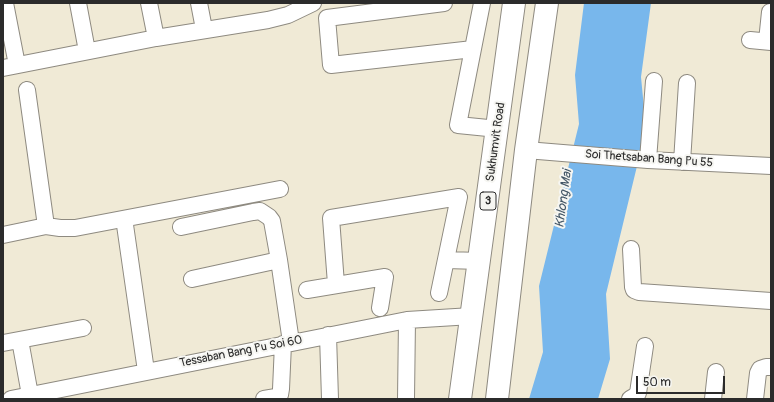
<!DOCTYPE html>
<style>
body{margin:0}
#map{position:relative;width:774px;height:402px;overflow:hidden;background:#f0ead6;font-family:Pangolin,sans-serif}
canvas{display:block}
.frame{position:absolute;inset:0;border:4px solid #2b2b2b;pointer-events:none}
.scale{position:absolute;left:636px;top:376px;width:89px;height:18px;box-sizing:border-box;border:2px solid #2b2b2b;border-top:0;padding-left:5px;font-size:12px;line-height:14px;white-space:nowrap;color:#2b2b2b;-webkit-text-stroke:3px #f6f6f2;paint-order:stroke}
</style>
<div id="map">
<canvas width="774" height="402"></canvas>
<div class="frame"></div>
<div class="scale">50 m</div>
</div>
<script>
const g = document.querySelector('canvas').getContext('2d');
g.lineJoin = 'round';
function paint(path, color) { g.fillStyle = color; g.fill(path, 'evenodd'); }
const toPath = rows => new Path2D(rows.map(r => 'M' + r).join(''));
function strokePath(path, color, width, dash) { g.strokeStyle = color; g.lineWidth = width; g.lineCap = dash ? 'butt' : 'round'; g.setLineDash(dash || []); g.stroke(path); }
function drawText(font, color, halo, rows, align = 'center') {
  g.font = font + ' Pangolin,sans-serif'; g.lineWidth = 4; g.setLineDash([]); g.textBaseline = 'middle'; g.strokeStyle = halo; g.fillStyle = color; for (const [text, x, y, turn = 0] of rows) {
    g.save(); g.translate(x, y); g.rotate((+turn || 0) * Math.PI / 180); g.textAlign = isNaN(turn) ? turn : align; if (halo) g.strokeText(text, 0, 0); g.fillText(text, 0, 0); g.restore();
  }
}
paint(toPath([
 [584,3,651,3,641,77,646,129,606,294,610,359,598,399,529,399,543,352,539,286,579,124,575,75]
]), '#78b7ec');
const minor = toPath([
 [5,3,17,65],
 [78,3,87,51],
 [149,3,156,38],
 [199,3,204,29],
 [444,3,327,18,331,65,473,49],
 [482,3,458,125,498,129],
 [750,40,771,42],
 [767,41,770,12],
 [3,68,156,38,268,20,288,15,313,3],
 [27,90,46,226],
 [526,150,648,160,771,166],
 [648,160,654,81],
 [682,162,687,83],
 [125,225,146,371],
 [181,227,253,212,260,211,269,217,272,221,279,260,291,342],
 [3,235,46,226,60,228,75,228,280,189],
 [631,249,633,287,634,290,639,292,771,301],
 [446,260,480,261],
 [192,279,279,260],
 [336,284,331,218,459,197,439,293],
 [307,290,385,277,380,308],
 [328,335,330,399],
 [20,340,30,395],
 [3,343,83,328],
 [11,399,407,320,472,316],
 [264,399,276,397,280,395,281,389,283,344],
 [406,399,407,320],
 [630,399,635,396,638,393,645,346],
 [713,399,716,372],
 [755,399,758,373,760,369,766,367,771,367]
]);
const highway = toPath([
 [460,399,514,3],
 [497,399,526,150,547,3]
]);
strokePath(minor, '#8e8a80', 18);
strokePath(highway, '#8e8a80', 24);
strokePath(minor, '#fff', 16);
strokePath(highway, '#fff', 22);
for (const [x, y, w] of [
 [488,201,16]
]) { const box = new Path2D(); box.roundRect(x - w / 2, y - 9, w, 18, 3); g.fillStyle = '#f6f6f2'; g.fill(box); strokePath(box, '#2b2b2b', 1); }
drawText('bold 11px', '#2b2b2b', null, [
 ["3",488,201]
]);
drawText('12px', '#2b2b2b', '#f6f6f2', [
 ["Sukhumvit Road",496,142,-82],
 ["Soi Thetsaban Bang Pu 55",649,159,4],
 ["Tessaban Bang Pu Soi 60",241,352,-11]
]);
drawText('italic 13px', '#425565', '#f6f6f2', [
 ["Khlong Mai",564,199,-82]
]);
</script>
